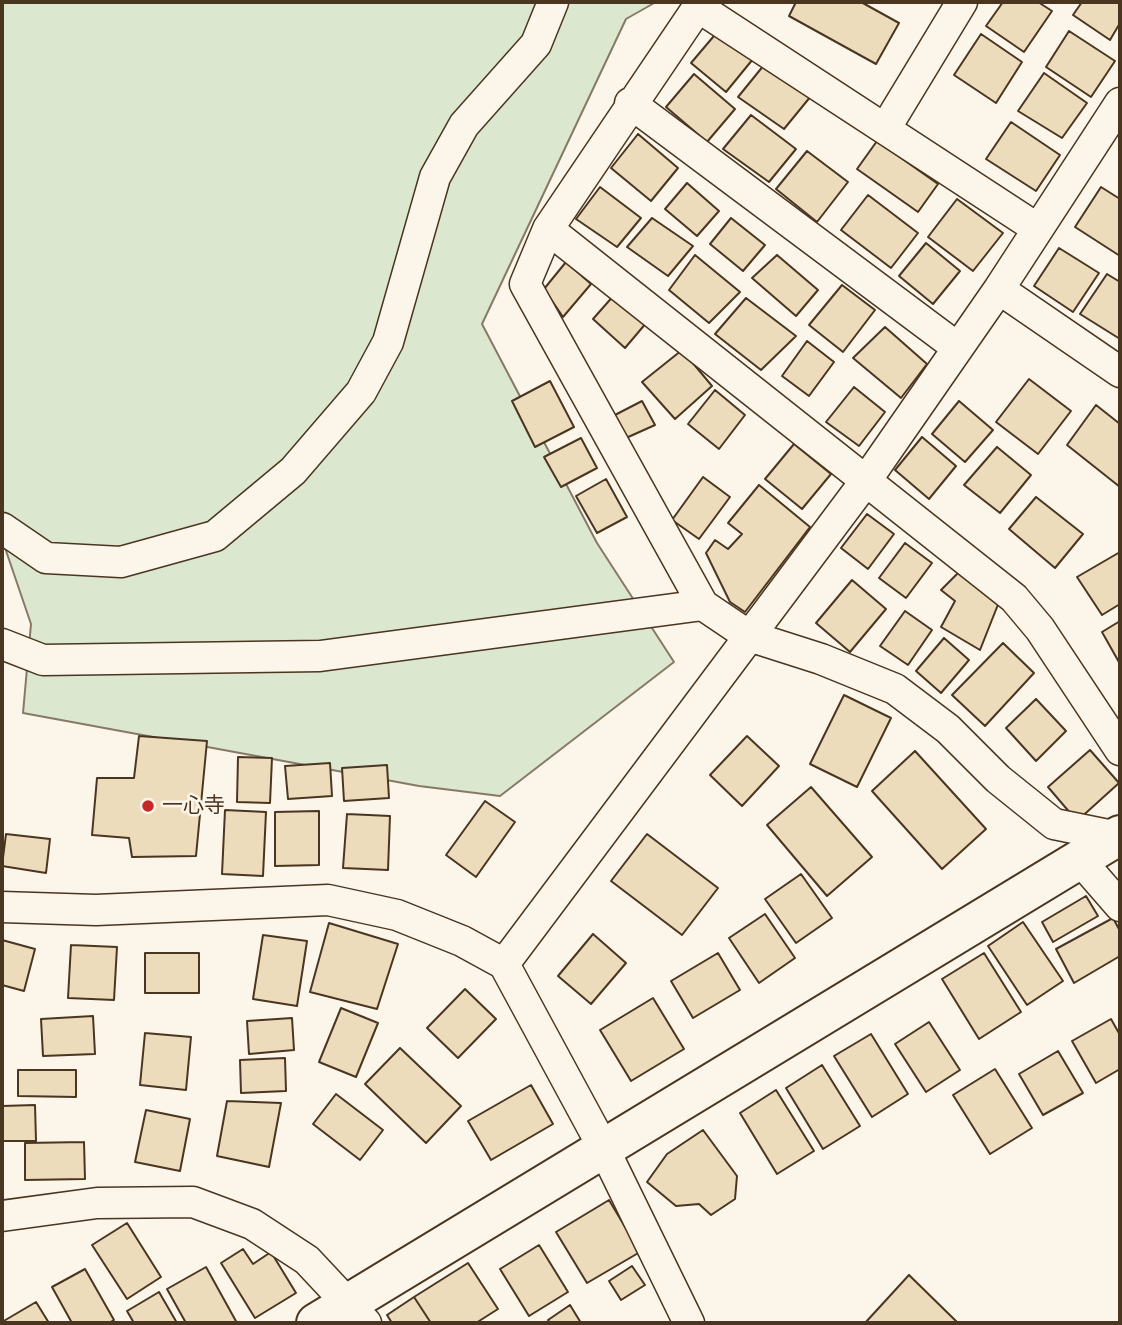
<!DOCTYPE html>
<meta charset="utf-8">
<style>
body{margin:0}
#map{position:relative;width:1122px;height:1325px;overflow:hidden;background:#fbf6e9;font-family:Signika,sans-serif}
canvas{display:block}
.frame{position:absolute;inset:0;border:4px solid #4a3520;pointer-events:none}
</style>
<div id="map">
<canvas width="1122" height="1325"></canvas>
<div class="frame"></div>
</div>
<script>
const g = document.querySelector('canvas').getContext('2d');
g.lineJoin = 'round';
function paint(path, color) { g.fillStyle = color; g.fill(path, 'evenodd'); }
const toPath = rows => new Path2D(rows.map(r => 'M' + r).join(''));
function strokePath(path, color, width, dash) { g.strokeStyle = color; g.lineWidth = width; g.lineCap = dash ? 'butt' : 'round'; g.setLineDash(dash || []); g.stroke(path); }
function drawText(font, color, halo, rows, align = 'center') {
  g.font = font + ' Signika,"Noto Sans JP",sans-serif'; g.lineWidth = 5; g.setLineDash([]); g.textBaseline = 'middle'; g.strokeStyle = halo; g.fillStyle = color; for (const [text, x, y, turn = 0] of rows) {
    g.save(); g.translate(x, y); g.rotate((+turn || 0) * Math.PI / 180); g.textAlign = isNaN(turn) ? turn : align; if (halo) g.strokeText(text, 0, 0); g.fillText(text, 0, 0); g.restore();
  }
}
const green = toPath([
 [2,2,656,2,626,19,482,324,597,543,674,662,500,796,419,786,23,713,31,624,2,539,2,2]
]);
paint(green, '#dce7d0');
strokePath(green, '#887966', 2);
const building = toPath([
 [796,2,861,2,899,23,876,64,789,16,796,2],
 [1003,2,1038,2,1052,11,1024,52,986,26,1003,2],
 [1082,2,1120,2,1120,23,1110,40,1073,15,1082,2],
 [719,30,753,59,726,92,691,63,719,30],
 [1069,31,1115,61,1091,97,1046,67,1069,31],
 [981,34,1022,62,996,103,954,75,981,34],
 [764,65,811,96,784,129,738,97,764,65],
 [1044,73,1087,103,1062,138,1018,111,1044,73],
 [694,74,735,109,707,142,666,107,694,74],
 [751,115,796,149,769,182,723,149,751,115],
 [1011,122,1060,155,1036,191,986,159,1011,122],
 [638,134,678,168,651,201,611,168,638,134],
 [877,141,938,184,918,212,857,169,877,141],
 [807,151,848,182,817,222,776,189,807,151],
 [687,183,719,211,697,236,665,209,687,183],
 [600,187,641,218,617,247,576,219,600,187],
 [1101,187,1120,199,1120,256,1075,227,1101,187],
 [868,195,918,233,891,268,841,230,868,195],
 [957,199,1003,233,973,271,928,237,957,199],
 [652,218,693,246,668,276,627,247,652,218],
 [731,218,765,245,743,271,710,244,731,218],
 [926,243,960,271,933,304,899,276,926,243],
 [1059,248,1099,273,1073,312,1034,286,1059,248],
 [695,255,740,292,709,323,669,290,695,255],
 [777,255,818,290,796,316,752,278,777,255],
 [566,262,591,284,563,317,544,289,566,262],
 [1107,274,1120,282,1120,339,1080,314,1107,274],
 [842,285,875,310,843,352,809,325,842,285],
 [615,294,647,322,625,348,593,319,615,294],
 [746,298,796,336,761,370,715,334,746,298],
 [885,327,927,364,901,398,853,358,885,327],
 [807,341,834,362,809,396,782,376,807,341],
 [682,350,712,386,675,419,642,382,682,350],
 [1029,379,1071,411,1038,454,996,422,1029,379],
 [550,381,574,427,535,447,512,401,550,381],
 [854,387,885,412,859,446,826,422,854,387],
 [715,390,745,415,719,449,688,424,715,390],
 [642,401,655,425,626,438,613,416,642,401],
 [959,401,993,430,965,462,932,434,959,401],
 [1096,405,1120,424,1120,487,1067,445,1096,405],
 [922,437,956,466,929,499,895,470,922,437],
 [581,438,597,468,561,487,544,457,581,438],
 [794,444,831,474,802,509,765,479,794,444],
 [997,447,1031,475,1000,513,964,485,997,447],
 [703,477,730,497,699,539,672,520,703,477],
 [606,479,627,517,597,533,576,496,606,479],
 [759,485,810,527,745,612,730,602,706,553,715,540,728,549,742,534,728,523,759,485],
 [1036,497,1083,534,1055,568,1009,529,1036,497],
 [867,514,894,534,868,569,841,548,867,514],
 [905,543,932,563,906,598,879,578,905,543],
 [1120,552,1120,604,1102,615,1077,577,1120,552],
 [959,572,999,602,980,650,941,627,955,601,941,590,959,572],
 [852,580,886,609,850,652,816,623,852,580],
 [905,611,932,630,908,665,880,646,905,611],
 [1120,621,1120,664,1102,632,1120,621],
 [944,638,969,660,941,693,916,671,944,638],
 [1003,643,1034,673,985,726,952,695,1003,643],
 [844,695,891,718,857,787,810,764,844,695],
 [1036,699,1066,731,1036,761,1006,728,1036,699],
 [139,736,207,741,196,856,132,857,129,838,92,835,97,778,134,778,139,736],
 [747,736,779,766,742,806,710,775,747,736],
 [1090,750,1119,783,1077,821,1048,787,1090,750],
 [915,751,986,829,942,869,872,791,915,751],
 [238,757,272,758,270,803,237,802,238,757],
 [330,763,332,796,288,799,285,766,330,763],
 [387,765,389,798,344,801,342,768,387,765],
 [811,787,872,857,827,896,767,825,811,787],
 [485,801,515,822,476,877,446,855,485,801],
 [225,810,266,812,263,876,222,874,225,810],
 [319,811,319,865,275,866,275,812,319,811],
 [347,814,390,816,388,870,343,868,347,814],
 [6,834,50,839,46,873,2,866,6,834],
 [647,834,718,888,682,935,611,881,647,834],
 [801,874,832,918,796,943,765,899,801,874],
 [1086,896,1098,916,1053,942,1042,922,1086,896],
 [765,914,795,958,759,983,729,938,765,914],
 [1113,918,1120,931,1120,956,1074,983,1056,949,1113,918],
 [1023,922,1063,981,1027,1005,988,946,1023,922],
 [329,923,398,944,377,1009,310,992,329,923],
 [593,934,626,963,591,1004,558,976,593,934],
 [263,935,307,941,297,1006,253,999,263,935],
 [2,940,35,949,24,991,2,985,2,940],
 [71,945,117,947,114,1000,68,998,71,945],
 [145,953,199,953,199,993,145,993,145,953],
 [718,953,740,990,693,1018,671,981,718,953],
 [984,953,1021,1012,979,1039,942,979,984,953],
 [465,989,496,1019,458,1058,427,1028,465,989],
 [653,998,684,1049,631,1081,600,1030,653,998],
 [341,1008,378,1023,356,1077,319,1062,341,1008],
 [93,1016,95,1054,43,1056,41,1019,93,1016],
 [292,1018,294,1050,249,1054,247,1021,292,1018],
 [1111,1019,1120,1035,1120,1069,1096,1083,1072,1041,1111,1019],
 [929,1022,960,1070,926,1092,895,1044,929,1022],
 [145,1033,191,1037,186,1090,140,1085,145,1033],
 [871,1034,908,1094,872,1117,834,1056,871,1034],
 [400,1048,461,1106,426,1143,365,1084,400,1048],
 [1058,1051,1083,1093,1043,1115,1019,1074,1058,1051],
 [285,1058,286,1091,241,1093,240,1060,285,1058],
 [822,1065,860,1126,823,1149,786,1088,822,1065],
 [995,1069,1032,1128,990,1154,953,1095,995,1069],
 [18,1070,76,1070,76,1097,18,1096,18,1070],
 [531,1085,553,1124,491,1160,468,1121,531,1085],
 [776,1090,814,1151,777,1174,740,1113,776,1090],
 [336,1094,383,1130,360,1160,313,1124,336,1094],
 [227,1101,281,1103,269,1167,217,1156,227,1101],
 [35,1105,36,1141,2,1141,2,1106,35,1105],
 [146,1110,190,1119,180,1171,135,1162,146,1110],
 [703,1130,737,1176,735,1199,711,1215,699,1204,676,1206,647,1182,667,1154,703,1130],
 [84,1142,85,1179,25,1180,25,1143,84,1142],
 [609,1200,640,1252,587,1283,556,1232,609,1200],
 [127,1223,161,1277,127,1299,92,1245,127,1223],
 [539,1245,568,1292,529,1316,500,1269,539,1245],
 [243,1249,253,1264,271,1252,296,1293,255,1318,221,1263,243,1249],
 [468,1263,498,1309,476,1323,431,1323,414,1297,468,1263],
 [632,1266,645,1285,621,1300,609,1281,632,1266],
 [206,1267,237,1323,186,1323,167,1289,206,1267],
 [85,1269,114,1320,109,1323,72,1323,52,1287,85,1269],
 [909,1275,958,1323,865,1323,909,1275],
 [159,1292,177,1323,134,1323,127,1311,159,1292],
 [414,1297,431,1323,392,1323,387,1315,414,1297],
 [36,1302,49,1323,2,1323,2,1322,36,1302],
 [570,1305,581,1323,550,1323,548,1320,570,1305]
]);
paint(building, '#ecdcbc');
strokePath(building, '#4a3520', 2);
const minor = toPath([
 [630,103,958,348],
 [885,129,962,2],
 [548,229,1014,598,1040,629,1120,750],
 [1038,229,698,7,548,229,525,284,703,605,749,636,821,659,895,689,948,729,998,779,1054,824,1118,837],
 [999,289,1120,372],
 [2,528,46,558,121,562,215,536,293,471,361,392,388,342,435,177,464,125,536,44,553,2],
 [2,644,43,660,320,656,703,605],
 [1080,860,1120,906],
 [2,907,96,910,328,900,397,915,462,941,504,964,603,1147,689,1323],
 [504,964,865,482,999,289,1120,103],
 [2,1216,97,1203,193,1202,252,1224,307,1260,366,1323]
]);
const tertiary = toPath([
 [316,1323,1120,835]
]);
strokePath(minor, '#4a3520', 33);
strokePath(tertiary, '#4a3520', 42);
strokePath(minor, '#fbf6e9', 30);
strokePath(tertiary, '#fbf6e9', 38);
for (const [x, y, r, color] of [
 [148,806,7,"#c62828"]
]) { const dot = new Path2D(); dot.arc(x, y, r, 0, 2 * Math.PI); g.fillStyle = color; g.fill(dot); strokePath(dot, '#fbf6e9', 2.5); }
drawText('21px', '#4a3520', '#fbf6e9', [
 ["一心寺",162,806]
], 'left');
</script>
